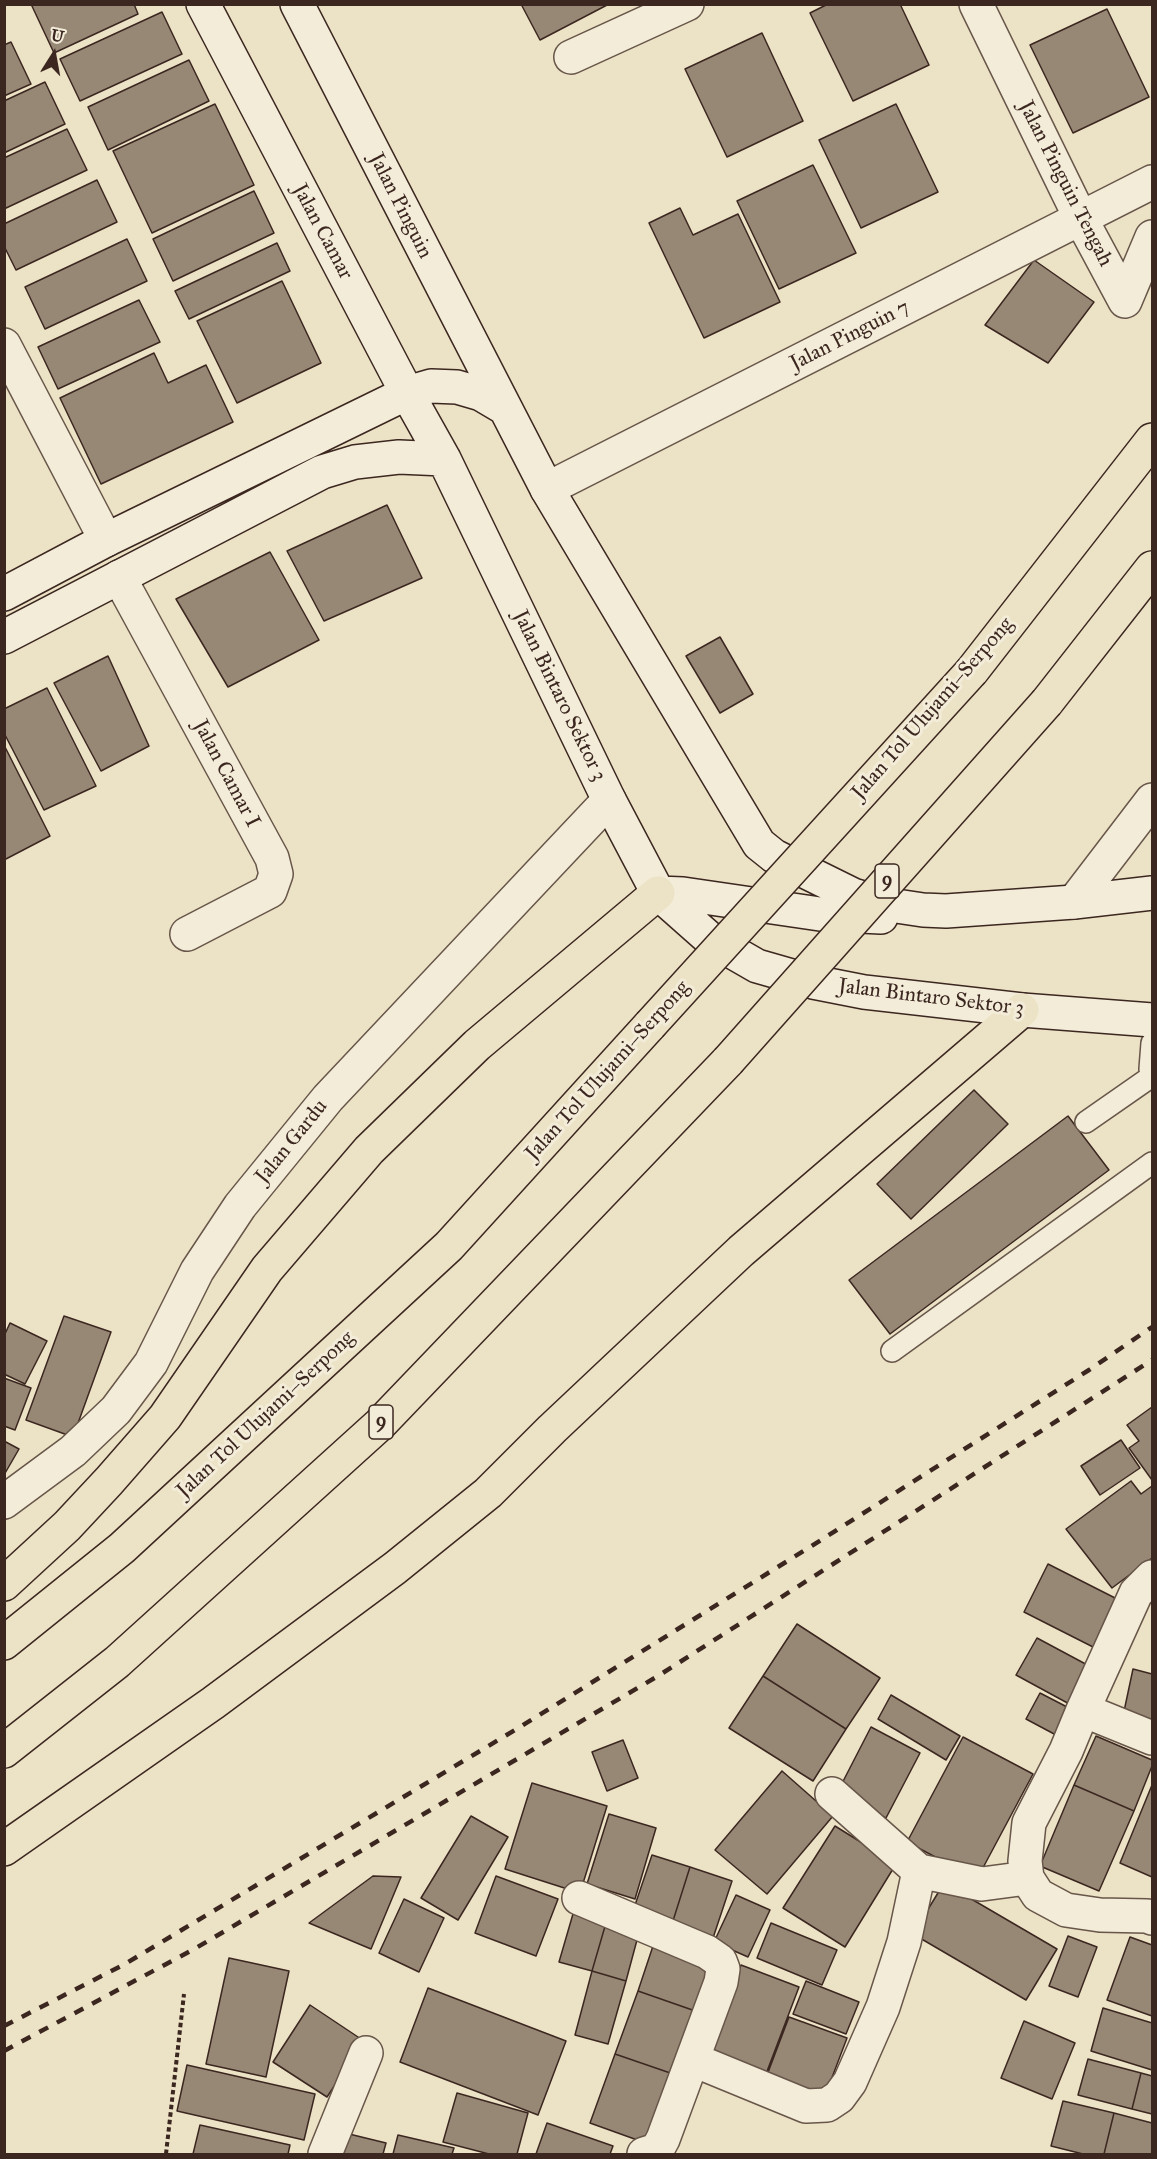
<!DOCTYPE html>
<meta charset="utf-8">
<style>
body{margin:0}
#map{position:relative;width:1157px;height:2159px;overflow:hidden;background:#ece2c5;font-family:"IM FELL Great Primer",serif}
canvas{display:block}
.frame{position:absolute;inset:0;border:6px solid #3b2720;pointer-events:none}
.north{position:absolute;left:24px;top:24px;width:60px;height:60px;-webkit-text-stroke:4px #f3ecd9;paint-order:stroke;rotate:11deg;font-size:16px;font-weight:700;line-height:24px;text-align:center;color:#3b2720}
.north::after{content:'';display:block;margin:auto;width:21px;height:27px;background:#3b2720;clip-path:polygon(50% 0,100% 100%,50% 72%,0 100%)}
</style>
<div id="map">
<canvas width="1157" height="2159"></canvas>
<div class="frame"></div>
<div class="north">U</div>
</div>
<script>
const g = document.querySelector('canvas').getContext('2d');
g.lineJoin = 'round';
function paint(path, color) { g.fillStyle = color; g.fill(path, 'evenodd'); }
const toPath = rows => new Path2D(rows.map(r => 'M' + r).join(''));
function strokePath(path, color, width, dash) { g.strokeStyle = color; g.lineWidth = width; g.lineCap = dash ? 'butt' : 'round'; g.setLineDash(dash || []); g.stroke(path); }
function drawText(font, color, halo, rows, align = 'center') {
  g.font = font + ' "IM FELL Great Primer",serif'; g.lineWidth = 6; g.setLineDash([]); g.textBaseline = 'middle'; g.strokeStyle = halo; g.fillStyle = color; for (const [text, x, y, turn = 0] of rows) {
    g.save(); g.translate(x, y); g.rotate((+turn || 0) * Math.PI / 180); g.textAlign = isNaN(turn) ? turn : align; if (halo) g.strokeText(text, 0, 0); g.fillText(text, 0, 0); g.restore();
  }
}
const building = toPath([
 [31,4,134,4,138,14,54,53,31,4],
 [521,4,609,4,540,40,521,4],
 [828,4,900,4,929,65,853,101,810,13,828,4],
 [1107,9,1149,97,1073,133,1030,45,1107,9],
 [162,12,182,54,80,101,60,59,162,12],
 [762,33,803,121,727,157,685,69,762,33],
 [11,42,31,84,4,96,4,45,11,42],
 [189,60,209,101,108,150,88,107,189,60],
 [45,82,65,124,4,153,4,101,45,82],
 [215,104,254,185,152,233,113,151,215,104],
 [896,104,938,192,861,228,819,140,896,104],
 [67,129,87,170,4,209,4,158,67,129],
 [813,165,856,253,779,289,737,201,813,165],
 [97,180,117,222,16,270,4,246,4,224,97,180],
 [254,191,274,233,173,281,153,239,254,191],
 [680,208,693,235,738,214,780,302,704,338,649,223,680,208],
 [127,239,147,281,45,329,25,287,127,239],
 [277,243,290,271,189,319,175,291,277,243],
 [1034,260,1094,302,1048,363,985,325,1034,260],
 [282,281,321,363,237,403,197,321,282,281],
 [139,300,160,342,58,389,38,347,139,300],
 [154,353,168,383,206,365,233,422,101,484,60,398,154,353],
 [387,505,422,578,324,621,287,551,387,505],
 [270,552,319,640,228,687,176,599,270,552],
 [720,637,753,694,720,713,686,656,720,637],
 [108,656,149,746,101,771,54,683,108,656],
 [47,688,96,786,44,810,4,733,4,709,47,688],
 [4,745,50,836,4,860,4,745],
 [974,1090,1008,1124,911,1219,877,1184,974,1090],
 [1068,1116,1109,1170,890,1334,849,1280,1068,1116],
 [64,1316,111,1332,73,1437,26,1420,64,1316],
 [10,1323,47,1341,25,1384,4,1374,4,1336,10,1323],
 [4,1378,31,1388,15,1430,4,1426,4,1378],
 [1152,1407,1152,1480,1129,1448,1139,1441,1127,1425,1152,1407],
 [1121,1440,1140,1468,1100,1495,1081,1466,1121,1440],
 [4,1441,19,1449,4,1475,4,1441],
 [1131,1481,1141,1494,1152,1486,1152,1558,1112,1588,1066,1529,1131,1481],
 [1048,1564,1121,1601,1097,1649,1024,1612,1048,1564],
 [797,1624,880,1678,846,1729,763,1676,797,1624],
 [1037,1638,1093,1668,1073,1706,1016,1675,1037,1638],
 [1133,1669,1152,1674,1152,1723,1123,1716,1133,1669],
 [763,1676,846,1729,813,1781,729,1728,763,1676],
 [1040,1693,1069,1708,1056,1735,1026,1719,1040,1693],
 [891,1695,960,1736,946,1760,878,1719,891,1695],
 [871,1727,920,1753,886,1818,837,1793,871,1727],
 [1096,1736,1152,1760,1152,1766,1134,1811,1074,1785,1096,1736],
 [963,1737,1033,1774,977,1879,907,1842,963,1737],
 [623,1740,638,1778,607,1791,592,1752,623,1740],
 [782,1771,833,1816,767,1894,715,1850,782,1771],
 [532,1783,607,1806,580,1893,505,1869,532,1783],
 [1074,1785,1134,1811,1099,1891,1040,1866,1074,1785],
 [1152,1785,1152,1877,1120,1863,1152,1785],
 [609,1814,656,1828,635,1899,587,1884,609,1814],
 [471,1816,508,1837,458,1920,421,1898,471,1816],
 [835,1826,896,1864,845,1947,783,1908,835,1826],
 [652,1855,690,1867,672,1924,633,1911,652,1855],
 [690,1867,732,1881,713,1938,672,1924,690,1867],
 [373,1876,401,1877,371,1949,309,1923,373,1876],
 [496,1876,558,1899,536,1956,475,1933,496,1876],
 [944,1883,1057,1949,1026,2000,913,1934,944,1883],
 [736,1895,770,1910,748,1957,714,1942,736,1895],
 [404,1899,444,1918,419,1972,379,1953,404,1899],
 [575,1907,608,1916,592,1971,559,1962,575,1907],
 [608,1916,641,1925,626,1981,592,1971,608,1916],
 [771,1923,837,1950,822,1985,757,1958,771,1923],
 [1068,1936,1097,1947,1078,1997,1049,1986,1068,1936],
 [1130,1937,1152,1945,1152,2016,1107,2000,1130,1937],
 [655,1940,720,1963,701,2013,638,1991,655,1940],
 [229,1958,289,1971,266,2077,206,2064,229,1958],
 [741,1965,799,1987,766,2074,708,2052,741,1965],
 [592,1971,626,1981,608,2044,575,2035,592,1971],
 [806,1981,859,2002,846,2034,793,2014,806,1981],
 [428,1988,566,2041,538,2115,400,2062,428,1988],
 [638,1991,701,2013,679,2076,615,2054,638,1991],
 [310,2005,364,2041,327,2097,273,2062,310,2005],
 [1103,2008,1152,2023,1152,2070,1091,2051,1103,2008],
 [789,2017,847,2038,825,2096,767,2075,789,2017],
 [1024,2021,1075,2043,1052,2099,1001,2078,1024,2021],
 [615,2054,679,2076,654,2146,590,2123,615,2054],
 [1088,2059,1141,2073,1132,2109,1078,2095,1088,2059],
 [187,2065,315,2094,304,2140,177,2111,187,2065],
 [1141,2073,1152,2076,1152,2114,1132,2109,1141,2073],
 [457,2093,528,2113,517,2154,489,2154,443,2142,457,2093],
 [1063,2101,1114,2113,1104,2154,1083,2154,1051,2146,1063,2101],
 [1114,2113,1152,2123,1152,2154,1104,2154,1114,2113],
 [547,2123,613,2146,610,2154,536,2154,547,2123],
 [200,2125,290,2145,288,2154,193,2154,200,2125],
 [341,2132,386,2143,383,2154,336,2154,341,2132],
 [398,2135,454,2148,452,2154,393,2154,398,2135]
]);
paint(building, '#978876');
strokePath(building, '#3b2720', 1.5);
const lane = toPath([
 [1086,1122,1152,1076,1150,1069,1152,1043],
 [892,1351,1152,1163]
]);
const street = toPath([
 [976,4,1081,219,1125,301,1152,237],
 [571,57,687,4],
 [4,345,106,540],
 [547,489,1152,182],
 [119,577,272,858,276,874,270,891,187,934],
 [1074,902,1152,800],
 [4,1502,73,1451,116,1410,151,1363,197,1271,240,1206,328,1098,609,800],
 [1083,1710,1136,1593,1152,1577],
 [1152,1738,1083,1710,1066,1751,1029,1823,1025,1861,1027,1878,1038,1895,1066,1910,1100,1915,1147,1916,1152,1918],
 [832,1794,919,1871,982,1884,1027,1878],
 [579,1898,707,1952,720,1961,723,1969,721,1982,663,2139,657,2150,644,2154],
 [694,2060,806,2106,827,2105,839,2097,850,2082,883,2007,904,1942,919,1871],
 [325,2154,366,2053]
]);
const secondary = toPath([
 [203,4,407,393,444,459,609,800,658,893,710,939,757,966,813,982,864,992,1022,1010,1152,1020],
 [297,4,547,489,759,844,774,856,853,895,883,904,923,910,946,911,1074,902,1152,893],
 [4,594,106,540,407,393,431,386,457,387,481,394,503,407],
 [4,637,322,472,355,462,399,457,444,459],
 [658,893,683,894,820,914,881,917]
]);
const highway = toPath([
 [972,671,1152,440],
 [1047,702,1152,568],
 [4,1584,67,1526,109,1481,165,1417,267,1269,369,1150,477,1045,658,893],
 [4,1643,122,1548,449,1246,650,1025],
 [4,1751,117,1662,380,1424,728,1061],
 [4,1849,213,1703,395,1568,488,1493,552,1429,741,1251,1022,1010]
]);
strokePath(lane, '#675649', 24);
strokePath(street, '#675649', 36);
strokePath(secondary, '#3b2720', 36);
strokePath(highway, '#3b2720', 36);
strokePath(toPath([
 [166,2154,184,1994]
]), '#3b2720', 4, [4.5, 3]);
strokePath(lane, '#f3ecd9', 21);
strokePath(street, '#f3ecd9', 33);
strokePath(secondary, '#f3ecd9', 33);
strokePath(highway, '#ece2c5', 33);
strokePath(toPath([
 [4,2026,125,1964,520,1727,810,1547,1089,1370,1152,1327],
 [4,2051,196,1948,658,1676,1152,1360]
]), '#3b2720', 4.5, [10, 10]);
const highwayBridge = toPath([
 [650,1025,972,671],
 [728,1061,1047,702]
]);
strokePath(highwayBridge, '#3b2720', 36, []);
strokePath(highwayBridge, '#ece2c5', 33);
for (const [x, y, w] of [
 [887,881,24],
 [381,1422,24]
]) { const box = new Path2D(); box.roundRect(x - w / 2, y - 17, w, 34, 4.5); g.fillStyle = '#f3ecd9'; g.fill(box); strokePath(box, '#3b2720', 1.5); }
drawText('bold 20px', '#3b2720', null, [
 ["9",887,881],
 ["9",381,1422]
]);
drawText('21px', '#3b2720', '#f3ecd9', [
 ["Jalan Pinguin Tengah",1065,184,63],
 ["Jalan Pinguin",400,206,63],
 ["Jalan Camar",322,232,62],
 ["Jalan Pinguin 7",850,336,-27],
 ["Jalan Bintaro Sektor 3",559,696,64],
 ["Jalan Tol Ulujami–Serpong",933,709,-49],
 ["Jalan Camar I",226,774,62],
 ["Jalan Bintaro Sektor 3",931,998,7],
 ["Jalan Tol Ulujami–Serpong",608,1071,-48],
 ["Jalan Gardu",292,1142,-51],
 ["Jalan Tol Ulujami–Serpong",266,1415,-43]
]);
</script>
